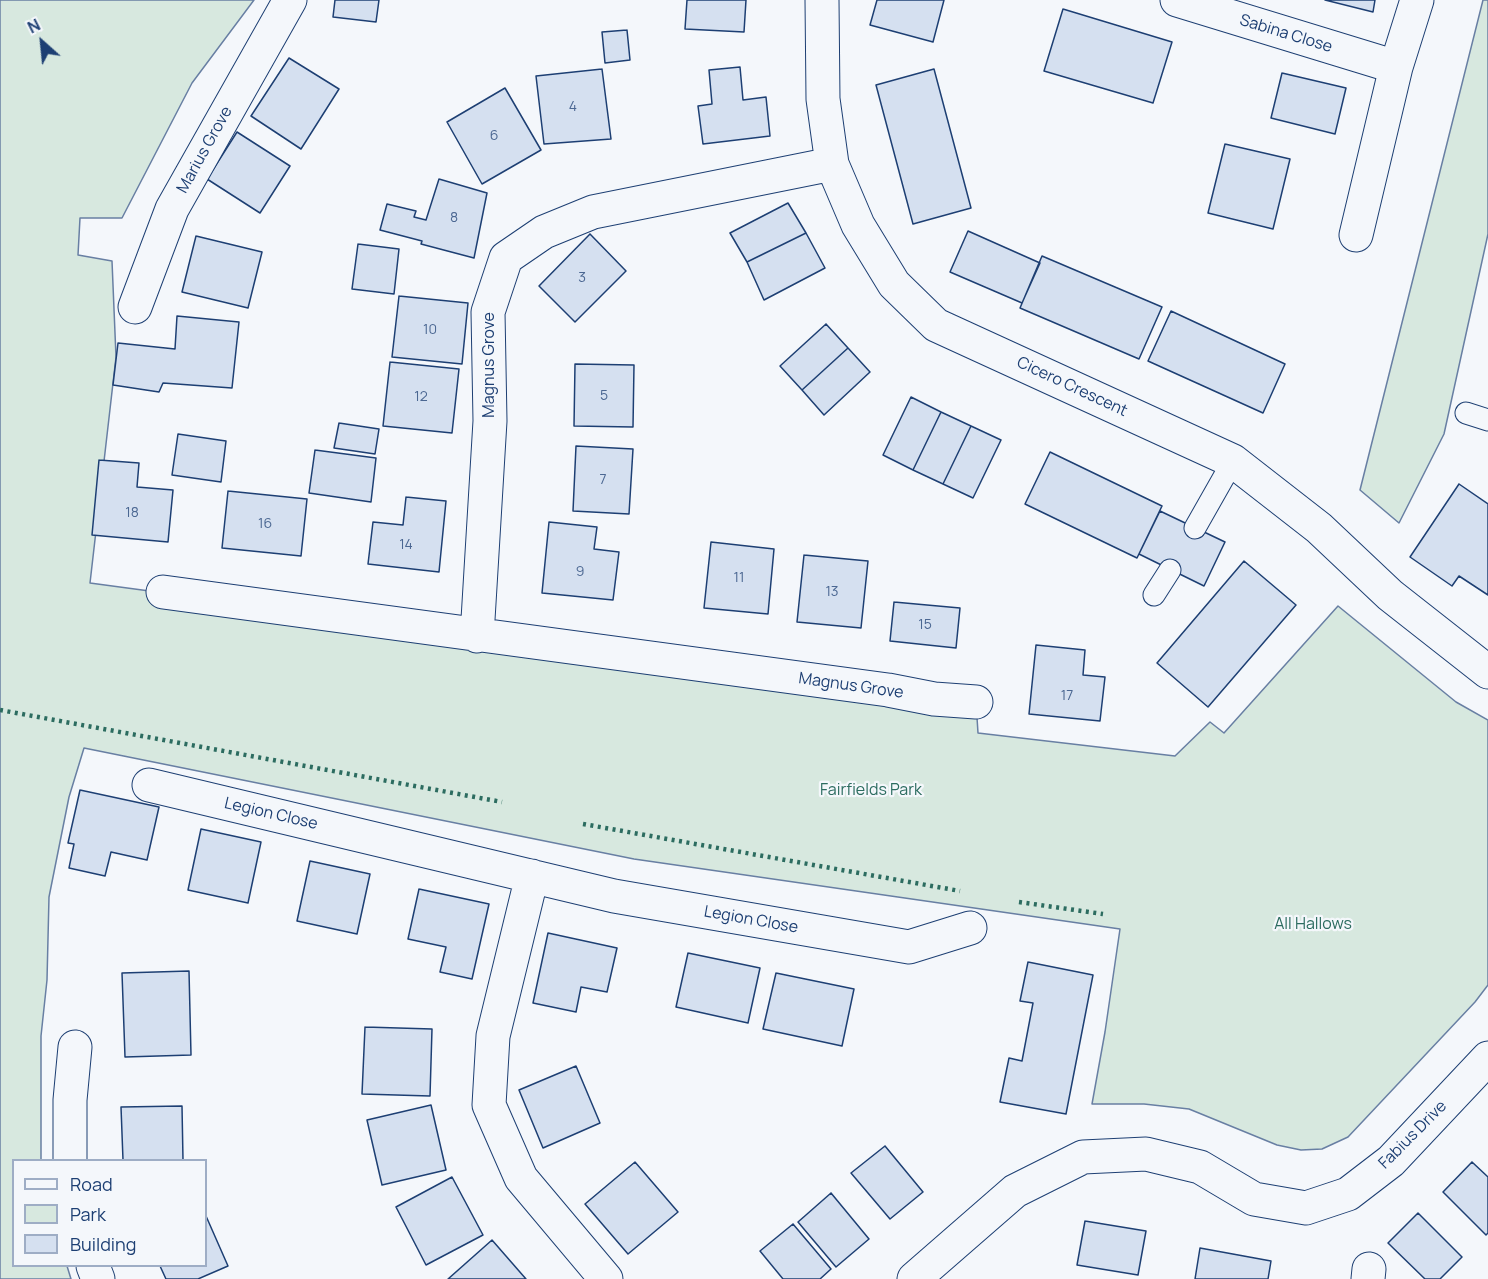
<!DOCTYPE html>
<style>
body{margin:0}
#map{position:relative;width:1488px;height:1279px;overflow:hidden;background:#f4f7fb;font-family:Manrope,sans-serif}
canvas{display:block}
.legend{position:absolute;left:12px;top:1159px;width:195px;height:108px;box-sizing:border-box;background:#f4f7fb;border:2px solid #9eadc5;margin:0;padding:8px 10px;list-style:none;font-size:18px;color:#1d3f73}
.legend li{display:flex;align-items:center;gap:12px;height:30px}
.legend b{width:30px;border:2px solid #9eadc5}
.north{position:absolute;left:12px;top:12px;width:60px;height:60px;-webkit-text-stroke:4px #f4f7fb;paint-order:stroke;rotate:333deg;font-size:16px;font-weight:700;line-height:24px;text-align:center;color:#1d3f73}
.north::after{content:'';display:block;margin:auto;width:21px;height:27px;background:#1d3f73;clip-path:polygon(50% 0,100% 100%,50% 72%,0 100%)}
</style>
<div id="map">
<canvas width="1488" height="1279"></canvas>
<ul class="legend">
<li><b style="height:8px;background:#f4f7fb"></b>Road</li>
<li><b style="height:16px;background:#d7e8df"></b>Park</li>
<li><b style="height:16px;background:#d5e0f0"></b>Building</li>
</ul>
<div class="north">N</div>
</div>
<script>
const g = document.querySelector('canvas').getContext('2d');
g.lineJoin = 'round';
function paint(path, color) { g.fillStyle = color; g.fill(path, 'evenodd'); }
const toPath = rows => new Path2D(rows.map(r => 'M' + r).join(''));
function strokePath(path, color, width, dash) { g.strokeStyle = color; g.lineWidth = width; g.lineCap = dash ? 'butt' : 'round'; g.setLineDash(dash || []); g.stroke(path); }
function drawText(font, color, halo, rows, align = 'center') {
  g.font = font + ' Manrope,sans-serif'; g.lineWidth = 4.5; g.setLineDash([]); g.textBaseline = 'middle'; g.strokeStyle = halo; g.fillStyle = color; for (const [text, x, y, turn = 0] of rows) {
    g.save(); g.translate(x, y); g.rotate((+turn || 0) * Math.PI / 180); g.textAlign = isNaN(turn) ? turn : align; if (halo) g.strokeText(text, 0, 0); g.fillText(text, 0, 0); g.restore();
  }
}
const green = toPath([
 [0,0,254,0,192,83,122,218,80,218,78,255,112,261,116,357,90,583,976,702,978,733,1175,756,1210,722,1224,733,1338,606,1456,702,1488,720,1488,985,1475,1002,1348,1137,1322,1149,1301,1150,1277,1145,1189,1109,1144,1104,1092,1104,1105,1032,1120,929,634,859,84,748,69,797,49,897,47,980,41,1036,41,1160,14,1160,14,1266,67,1266,71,1279,0,1279,0,0],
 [1483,0,1488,0,1488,234,1444,434,1399,523,1360,490,1483,0]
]);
paint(green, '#d7e8df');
strokePath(green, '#687fa3', 1.5);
const building = toPath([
 [335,0,379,0,376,22,333,17,335,0],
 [687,0,746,0,744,32,685,29,687,0],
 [877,0,944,0,933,42,870,25,877,0],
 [1325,0,1375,0,1373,12,1325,0],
 [1063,9,1172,42,1153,103,1044,71,1063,9],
 [627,30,630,60,605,63,602,32,627,30],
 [289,58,339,89,301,149,251,116,289,58],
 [740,67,743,100,766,97,770,136,703,144,698,106,712,104,709,70,740,67],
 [602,69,611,139,544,144,536,76,602,69],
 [934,69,971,208,913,224,876,85,934,69],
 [1282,73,1346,88,1335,134,1271,118,1282,73],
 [505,88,541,150,482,184,447,122,505,88],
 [237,132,290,166,260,213,207,179,237,132],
 [1225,144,1290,159,1273,229,1208,213,1225,144],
 [439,179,487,193,474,258,421,244,422,241,380,230,387,204,416,211,414,217,426,220,439,179],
 [788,203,806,233,747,262,730,233,788,203],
 [968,231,1040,263,1022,303,950,272,968,231],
 [806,233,825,268,764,300,747,262,806,233],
 [590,234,626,271,575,322,539,286,590,234],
 [196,236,262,252,248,308,182,292,196,236],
 [358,244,399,249,394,294,352,289,358,244],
 [1042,256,1162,307,1139,359,1020,308,1042,256],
 [399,296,468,303,462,364,392,357,399,296],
 [1171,311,1285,364,1263,413,1148,361,1171,311],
 [177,316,239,322,232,388,163,383,159,392,113,385,118,343,175,349,177,316],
 [826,324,848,348,802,390,780,366,826,324],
 [848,348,870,372,824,415,802,390,848,348],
 [390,362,459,369,452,433,383,426,390,362],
 [575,364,634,365,633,427,574,426,575,364],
 [911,397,941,412,913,470,883,455,911,397],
 [941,412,971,426,943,484,913,470,941,412],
 [339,423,379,429,375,454,334,448,339,423],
 [971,426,1001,440,973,498,943,484,971,426],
 [178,434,226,441,221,482,172,475,178,434],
 [576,446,633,449,629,514,573,511,576,446],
 [315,450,376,458,371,502,309,493,315,450],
 [1050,452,1162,506,1137,558,1025,504,1050,452],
 [99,460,139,463,137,487,173,490,168,542,92,535,99,460],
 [1459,484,1488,504,1488,595,1459,576,1452,586,1410,557,1459,484],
 [228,491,307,499,301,556,222,548,228,491],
 [406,497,446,501,439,572,368,564,373,522,403,525,406,497],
 [1160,511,1225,542,1204,586,1139,554,1160,511],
 [549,522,597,527,594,549,619,552,613,600,542,593,549,522],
 [711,542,774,549,768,614,704,608,711,542],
 [804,555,868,561,861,628,797,622,804,555],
 [1244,561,1296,605,1208,707,1157,663,1244,561],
 [894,602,960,608,956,648,890,641,894,602],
 [1036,645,1085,650,1083,675,1105,677,1100,721,1029,714,1036,645],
 [80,790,159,807,147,860,111,852,105,876,69,868,74,844,68,843,80,790],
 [201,829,261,842,248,903,188,890,201,829],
 [310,861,370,874,357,934,297,921,310,861],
 [419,889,489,904,472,979,440,972,446,947,408,939,419,889],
 [548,933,617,948,607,992,581,987,576,1012,533,1003,548,933],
 [688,953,760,968,748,1023,676,1007,688,953],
 [1028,962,1093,975,1066,1114,1000,1102,1009,1058,1022,1061,1033,1003,1020,1001,1028,962],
 [189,971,191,1055,125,1057,122,973,189,971],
 [776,973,854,989,842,1046,763,1029,776,973],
 [365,1027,432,1029,430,1096,362,1094,365,1027],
 [576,1066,600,1123,543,1148,519,1090,576,1066],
 [431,1105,446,1170,382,1185,367,1120,431,1105],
 [182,1106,183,1160,123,1160,121,1107,182,1106],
 [885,1146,923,1192,890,1219,851,1173,885,1146],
 [635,1162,678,1212,628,1254,585,1204,635,1162],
 [1472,1162,1488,1177,1488,1233,1486,1235,1443,1192,1472,1162],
 [452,1177,483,1235,426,1265,396,1207,452,1177],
 [831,1193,869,1239,836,1267,798,1222,831,1193],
 [1418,1213,1462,1257,1440,1279,1425,1279,1388,1243,1418,1213],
 [206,1216,228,1266,198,1279,166,1279,160,1266,206,1266,206,1216],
 [1085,1221,1146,1231,1138,1275,1077,1265,1085,1221],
 [793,1224,831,1269,820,1279,783,1279,760,1251,793,1224],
 [492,1240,526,1279,448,1279,492,1240],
 [1200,1248,1271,1261,1268,1279,1195,1279,1200,1248]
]);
paint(building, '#d5e0f0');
strokePath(building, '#1d3f73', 1.5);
const service = toPath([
 [1466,413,1488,420],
 [1195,528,1233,461],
 [1154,595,1170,570]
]);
const minor = toPath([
 [822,0,823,99,832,164,858,225,894,284,936,325,1233,461,1319,528,1390,595,1488,672],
 [1177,0,1396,67],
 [1356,235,1396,67,1417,0],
 [135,307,172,209,290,0],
 [163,592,888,690,934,699,976,702],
 [477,636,490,421,488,312,506,258,544,232,593,212,832,164],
 [149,785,614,896,909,947,970,928],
 [532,876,493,1036,489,1105,521,1178,606,1279],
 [70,1160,70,1100,75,1047],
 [93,1266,98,1279],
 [914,1279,1015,1191,1083,1157,1146,1154,1200,1167,1254,1199,1306,1208,1348,1194,1391,1161,1488,1058],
 [1368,1279,1369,1269]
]);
strokePath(service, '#1d3f73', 23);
strokePath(minor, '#1d3f73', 35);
strokePath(service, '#f4f7fb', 21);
strokePath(minor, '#f4f7fb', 33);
strokePath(toPath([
 [0,710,502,802],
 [583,824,960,891],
 [1019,902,1103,914]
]), '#2c6c60', 4.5, [3, 4.5]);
drawText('14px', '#4b6792', null, [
 ["4",573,107],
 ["6",494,136],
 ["8",454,218],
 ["3",582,278],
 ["10",430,330],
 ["5",604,396],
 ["12",421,397],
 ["7",603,480],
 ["18",132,513],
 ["16",265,524],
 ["14",406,545],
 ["9",580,572],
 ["11",739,578],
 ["13",832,592],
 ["15",925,625],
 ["17",1067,696]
]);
drawText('16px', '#1d3f73', '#f4f7fb', [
 ["Sabina Close",1286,34,17],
 ["Marius Grove",205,150,-61],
 ["Magnus Grove",490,365,-90],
 ["Cicero Crescent",1072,387,25],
 ["Magnus Grove",851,686,8],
 ["Legion Close",271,814,13],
 ["Legion Close",751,920,10],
 ["Fabius Drive",1413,1135,-45]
]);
drawText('16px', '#2c6c60', '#f4f7fb', [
 ["Fairfields Park",871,791],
 ["All Hallows",1313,925]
]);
</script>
